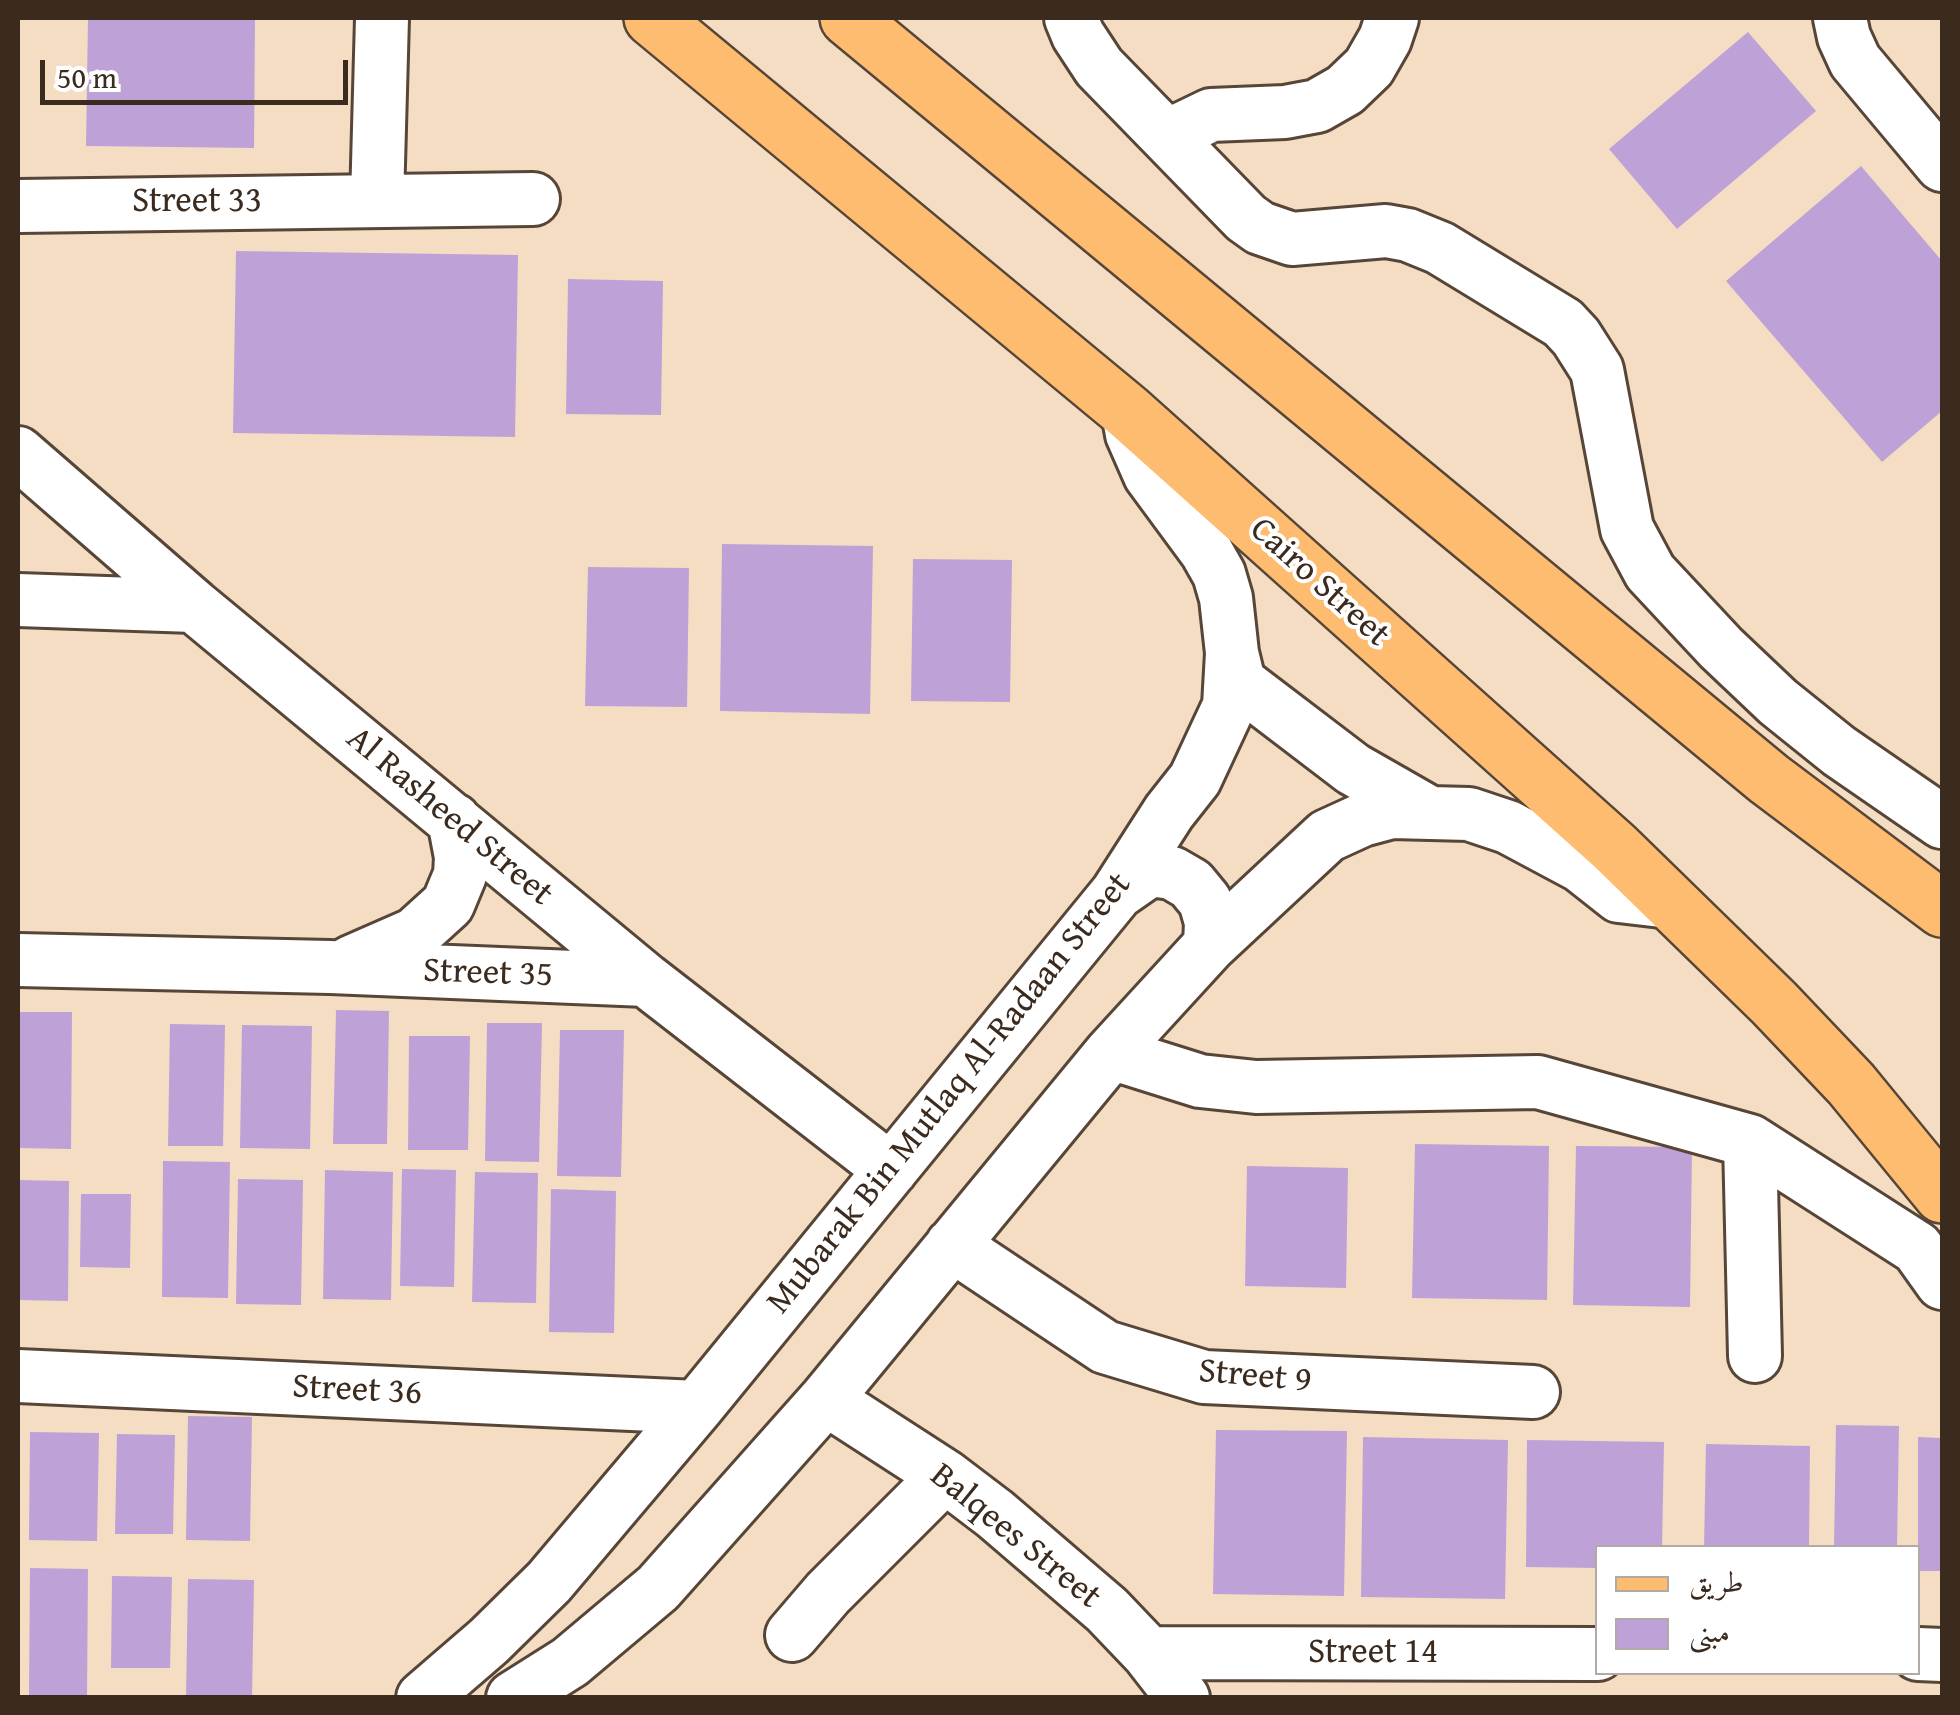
<!DOCTYPE html>
<meta charset="utf-8">
<style>
body{margin:0}
#map{position:relative;width:1960px;height:1715px;overflow:hidden;background:#f4ddc2;font-family:"Gentium Book Plus",Amiri,serif}
canvas{display:block}
.frame{position:absolute;inset:0;border:20px solid #3b2a1e;pointer-events:none}
.legend{position:absolute;left:1595px;top:1545px;width:325px;height:130px;box-sizing:border-box;background:#fff;border:2px solid #b1aaa5;margin:0;padding:12px 18px;list-style:none;font-size:30px;color:#3b2a1e}
.legend li{display:flex;align-items:center;gap:20px;height:50px}
.legend b{width:50px;border:2px solid #b1aaa5}
.scale{position:absolute;left:40px;top:60px;width:308px;height:45px;box-sizing:border-box;border:5px solid #3b2a1e;border-top:0;padding-left:12px;font-size:30px;line-height:35px;white-space:nowrap;color:#3b2a1e;-webkit-text-stroke:8px #fff;paint-order:stroke}
</style>
<div id="map">
<canvas width="1960" height="1715"></canvas>
<div class="frame"></div>
<ul class="legend">
<li><b style="height:12px;background:#fdbc70"></b>طريق</li>
<li><b style="height:28px;background:#bea2d7"></b>مبنى</li>
</ul>
<div class="scale">50 m</div>
</div>
<script>
const g = document.querySelector('canvas').getContext('2d');
g.lineJoin = 'round';
function paint(path, color) { g.fillStyle = color; g.fill(path, 'evenodd'); }
const toPath = rows => new Path2D(rows.map(r => 'M' + r).join(''));
function strokePath(path, color, width, dash) { g.strokeStyle = color; g.lineWidth = width; g.lineCap = dash ? 'butt' : 'round'; g.setLineDash(dash || []); g.stroke(path); }
function drawText(font, color, halo, rows, align = 'center') {
  g.font = font + ' "Gentium Book Plus",serif'; g.lineWidth = 8; g.setLineDash([]); g.textBaseline = 'middle'; g.strokeStyle = halo; g.fillStyle = color; for (const [text, x, y, turn = 0] of rows) {
    g.save(); g.translate(x, y); g.rotate((+turn || 0) * Math.PI / 180); g.textAlign = isNaN(turn) ? turn : align; if (halo) g.strokeText(text, 0, 0); g.fillText(text, 0, 0); g.restore();
  }
}
paint(toPath([
 [88,18,255,18,254,148,86,146],
 [1748,32,1816,111,1677,229,1609,149],
 [1861,166,1942,261,1942,411,1882,462,1726,281],
 [236,251,518,255,515,437,233,433],
 [568,279,663,281,661,415,566,414],
 [722,544,873,546,870,714,720,711],
 [913,559,1012,560,1010,702,911,701],
 [588,567,689,568,687,707,585,706],
 [336,1010,389,1011,387,1144,333,1144],
 [18,1012,72,1012,71,1149,18,1148],
 [487,1023,542,1023,539,1162,485,1161],
 [170,1024,225,1025,223,1146,168,1146],
 [242,1025,312,1026,310,1149,240,1148],
 [560,1030,624,1030,621,1177,557,1176],
 [409,1036,470,1036,468,1150,408,1150],
 [1415,1144,1549,1146,1547,1300,1412,1298],
 [1576,1146,1692,1147,1690,1307,1573,1305],
 [163,1161,230,1162,228,1298,162,1297],
 [1247,1166,1348,1168,1346,1288,1245,1286],
 [402,1169,456,1170,454,1287,400,1286],
 [325,1170,393,1172,391,1300,323,1299],
 [475,1172,538,1173,536,1303,472,1302],
 [238,1179,303,1180,301,1305,236,1304],
 [18,1180,69,1181,68,1301,18,1300],
 [551,1189,616,1191,614,1333,549,1332],
 [81,1194,131,1194,130,1268,80,1267],
 [188,1416,252,1417,250,1541,186,1540],
 [1836,1425,1899,1426,1897,1548,1834,1548],
 [1216,1430,1347,1431,1344,1596,1213,1594],
 [30,1432,99,1433,97,1541,29,1540],
 [117,1434,175,1435,173,1534,115,1534],
 [1363,1437,1508,1440,1505,1599,1361,1597],
 [1918,1437,1942,1438,1942,1571,1918,1571],
 [1527,1440,1664,1442,1662,1548,1598,1548,1598,1568,1526,1567],
 [1706,1444,1810,1446,1809,1548,1704,1548],
 [30,1568,88,1569,87,1697,29,1696],
 [112,1576,172,1577,170,1668,111,1668],
 [188,1579,254,1580,252,1698,186,1698]
]), '#bea2d7');
const minor = toPath([
 [1071,18,1078,35,1099,67,1246,218,1260,228,1292,239,1386,231,1408,235,1440,248,1563,323,1576,337,1597,370,1627,529,1650,572,1721,648,1778,702,1839,751,1942,822],
 [1840,18,1844,37,1855,61,1942,165],
 [1171,141,1182,129,1211,115,1285,112,1317,106,1345,90,1369,67,1385,39,1392,18],
 [377,201,382,18],
 [18,206,533,199],
 [18,453,194,606,646,980,891,1170],
 [18,600,194,606],
 [1232,653,1239,682,1252,692,1353,769,1430,813],
 [1117,893,1150,870,1172,873,1191,884,1205,901,1211,922,1210,945],
 [18,960,330,967,646,980],
 [351,962,415,934,448,904,460,875,461,857,454,820],
 [1111,1053,1200,1081,1256,1087,1538,1082,1750,1141,1917,1248,1942,1283],
 [1750,1141,1755,1356],
 [952,1245,1105,1347,1204,1377,1533,1392],
 [18,1376,697,1407],
 [826,1399,945,1476,995,1514,1107,1610,1148,1653,1183,1698],
 [792,1635,828,1593,945,1476],
 [1148,1653,1598,1654],
 [1918,1654,1942,1655],
 [423,1698,489,1641,549,1582,697,1407,1117,893,1169,812,1195,779,1229,706,1232,653,1226,598,1219,574,1206,551,1150,475,1132,434,1128,412],
 [513,1698,570,1662,658,1588,826,1399,1111,1053,1210,945,1327,836,1362,820,1392,812,1469,814,1508,827,1581,866,1619,896,1670,902]
]);
const major = toPath([
 [652,18,1128,412,1614,847,1774,1003,1851,1084,1942,1195],
 [848,18,1769,779,1942,909]
]);
strokePath(minor, '#574537', 58);
strokePath(major, '#574537', 60);
strokePath(minor, '#fff', 52);
strokePath(major, '#fdbc70', 55);
drawText('35px', '#3b2a1e', '#fff', [
 ["Street 33",197,202],
 ["Cairo Street",1319,583,42],
 ["Al Rasheed Street",449,817,40],
 ["Street 35",488,974,2],
 ["Mubarak Bin Mutlaq Al-Radaan Street",950,1094,-51],
 ["Street 9",1255,1377,5],
 ["Street 36",357,1391,3],
 ["Balqees Street",1015,1537,39],
 ["Street 14",1373,1653]
]);
</script>
